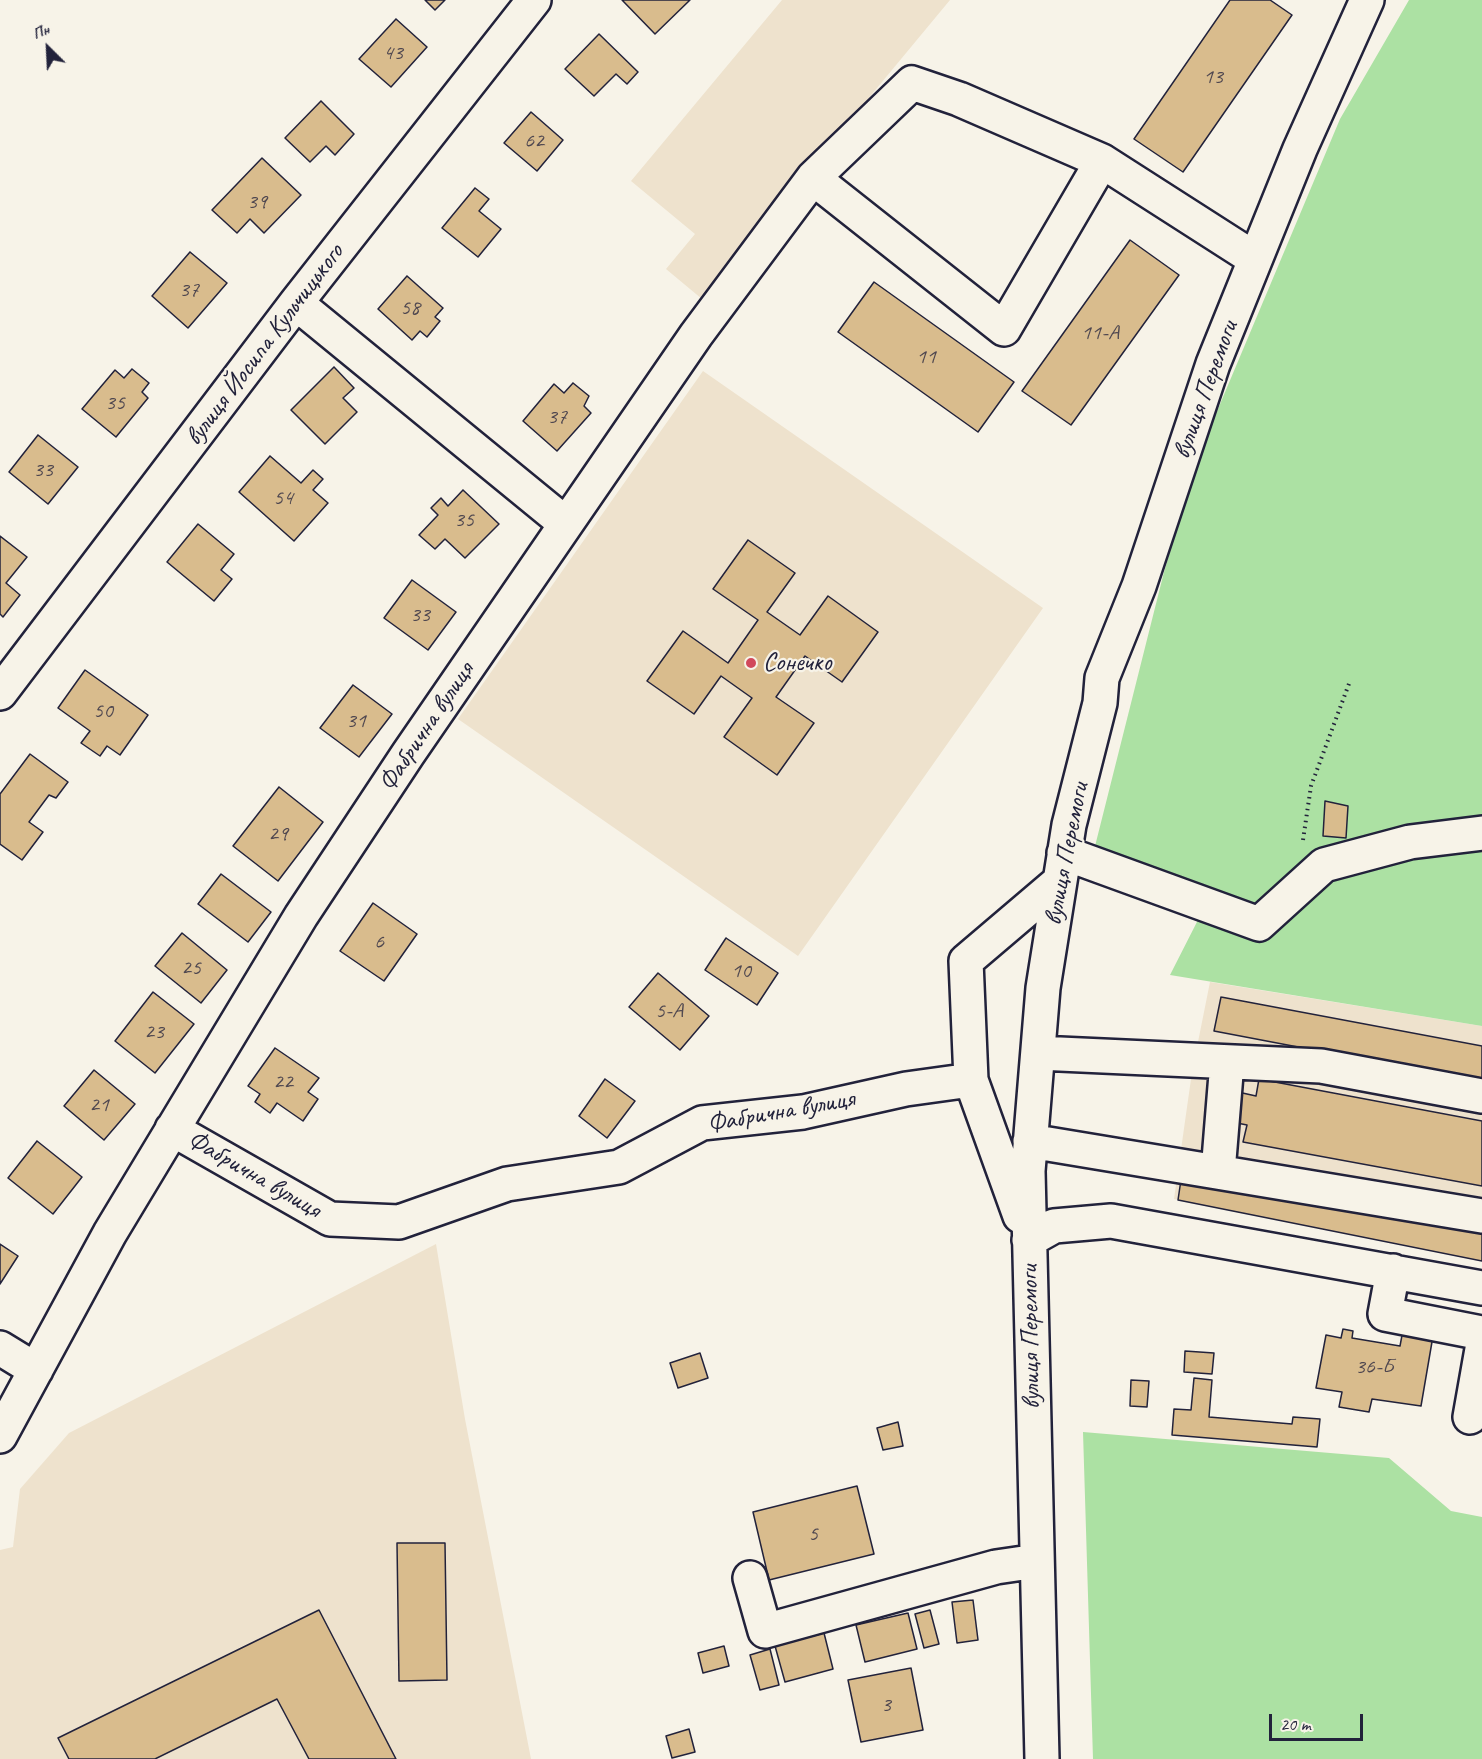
<!DOCTYPE html>
<meta charset="utf-8">
<style>
body{margin:0}
#map{position:relative;width:1482px;height:1759px;overflow:hidden;background:#f7f3e8;font-family:Caveat,sans-serif}
canvas{display:block}
.north{position:absolute;left:18px;top:18px;width:60px;height:60px;-webkit-text-stroke:4px #f7f3e8;paint-order:stroke;rotate:336deg;font-size:16px;font-weight:700;line-height:24px;text-align:center;color:#22223b}
.north::after{content:'';display:block;margin:auto;width:21px;height:27px;background:#22223b;clip-path:polygon(50% 0,100% 100%,50% 72%,0 100%)}
.scale{position:absolute;left:1269px;top:1714px;width:94px;height:27px;box-sizing:border-box;border:3px solid #22223b;border-top:0;padding-left:8px;font-size:18px;line-height:21px;white-space:nowrap;color:#22223b;-webkit-text-stroke:4px #f7f3e8;paint-order:stroke}
</style>
<div id="map">
<canvas width="1482" height="1759"></canvas>
<div class="north">Пн</div>
<div class="scale">20 m</div>
</div>
<script>
const g = document.querySelector('canvas').getContext('2d');
g.lineJoin = 'round';
function paint(path, color) { g.fillStyle = color; g.fill(path, 'evenodd'); }
const toPath = rows => new Path2D(rows.map(r => 'M' + r).join(''));
function strokePath(path, color, width, dash) { g.strokeStyle = color; g.lineWidth = width; g.lineCap = dash ? 'butt' : 'round'; g.setLineDash(dash || []); g.stroke(path); }
function drawText(font, color, halo, rows, align = 'center') {
  g.font = font + ' Caveat,sans-serif'; g.lineWidth = 4.5; g.setLineDash([]); g.textBaseline = 'middle'; g.strokeStyle = halo; g.fillStyle = color; for (const [text, x, y, turn = 0] of rows) {
    g.save(); g.translate(x, y); g.rotate((+turn || 0) * Math.PI / 180); g.textAlign = isNaN(turn) ? turn : align; if (halo) g.strokeText(text, 0, 0); g.fillText(text, 0, 0); g.restore();
  }
}
paint(toPath([
 [782,0,950,0,702,299,666,269,695,234,631,181],
 [703,371,1043,608,798,956,458,719],
 [1210,982,1482,1026,1482,1261,1174,1199,1192,1072],
 [436,1244,465,1419,531,1759,0,1759,0,1550,13,1547,20,1489,69,1433]
]), '#eee2cd');
paint(toPath([
 [1409,0,1482,0,1482,1026,1170,975,1200,916,1088,874,1164,572,1199,454,1340,119],
 [1083,1432,1389,1458,1451,1511,1482,1517,1482,1759,1093,1759]
]), '#ace1a3');
const building = toPath([
 [425,0,445,0,435,10,425,0],
 [622,0,690,0,655,34,622,0],
 [1230,0,1270,0,1292,15,1183,172,1134,139,1230,0],
 [396,19,427,47,391,87,359,59,396,19],
 [599,34,638,72,627,84,616,74,594,96,565,69,599,34],
 [321,101,354,134,335,155,326,146,310,162,285,138,321,101],
 [531,112,563,140,537,171,504,143,531,112],
 [262,158,301,195,264,233,250,219,237,233,212,210,262,158],
 [475,188,489,199,479,211,501,229,478,257,442,228,475,188],
 [1130,240,1179,275,1071,425,1022,391,1130,240],
 [190,252,227,283,188,328,152,296,190,252],
 [407,276,443,308,435,317,440,321,427,337,420,331,412,340,378,309,407,276],
 [874,282,1014,382,978,432,838,332,874,282],
 [334,367,354,388,343,398,357,412,325,444,291,410,334,367],
 [132,369,149,383,142,392,148,398,116,437,82,409,115,370,124,378,132,369],
 [573,383,589,396,584,406,591,413,557,451,523,421,554,384,564,393,573,383],
 [38,435,78,467,48,504,9,472,38,435],
 [270,456,301,483,313,470,323,479,313,490,328,503,294,541,239,492,270,456],
 [463,490,499,524,465,558,445,539,435,549,419,535,438,515,431,508,441,498,448,506,463,490],
 [198,524,234,554,221,570,232,579,214,601,167,562,198,524],
 [0,536,27,557,6,583,20,595,3,617,0,614,0,536],
 [748,540,795,573,767,612,800,635,828,596,878,632,842,682,805,656,776,697,814,723,777,775,724,737,752,698,721,676,694,714,647,681,683,631,728,663,758,620,713,589,748,540],
 [412,580,456,612,428,650,384,618,412,580],
 [85,670,148,715,120,755,107,746,100,756,81,743,90,731,58,708,85,670],
 [353,685,392,714,359,757,320,728,353,685],
 [30,754,68,782,56,798,49,795,29,822,43,832,22,860,0,844,0,794,30,754],
 [279,787,323,822,278,881,233,846,279,787],
 [1325,801,1348,806,1346,838,1323,836,1325,801],
 [221,874,271,912,248,942,198,904,221,874],
 [373,903,417,934,384,981,340,951,373,903],
 [182,933,227,970,201,1003,155,966,182,933],
 [726,938,778,973,757,1005,705,970,726,938],
 [658,973,709,1016,680,1050,629,1007,658,973],
 [153,992,194,1024,155,1073,115,1041,153,992],
 [1221,997,1482,1046,1482,1082,1214,1031,1221,997],
 [275,1048,319,1078,308,1092,318,1099,303,1121,277,1103,270,1113,255,1102,260,1094,248,1086,275,1048],
 [94,1070,135,1104,104,1140,64,1106,94,1070],
 [605,1079,635,1101,607,1138,579,1116,605,1079],
 [1259,1079,1482,1121,1482,1186,1243,1142,1247,1125,1232,1122,1238,1092,1256,1096,1259,1079],
 [37,1141,82,1177,53,1214,8,1178,37,1141],
 [1182,1173,1482,1229,1482,1261,1178,1200,1182,1173],
 [0,1244,18,1256,0,1284,0,1244],
 [1343,1329,1353,1331,1352,1338,1400,1346,1403,1330,1433,1336,1421,1406,1372,1399,1369,1412,1339,1407,1342,1392,1316,1388,1326,1335,1341,1338,1343,1329],
 [1185,1351,1214,1353,1212,1374,1184,1372,1185,1351],
 [700,1353,708,1378,678,1388,670,1363,700,1353],
 [1194,1378,1212,1380,1209,1417,1292,1424,1293,1417,1320,1419,1317,1447,1172,1435,1174,1409,1191,1410,1194,1378],
 [1131,1380,1149,1381,1147,1407,1130,1406,1131,1380],
 [898,1422,903,1446,883,1450,877,1428,898,1422],
 [857,1486,874,1554,769,1580,753,1512,857,1486],
 [397,1543,445,1543,447,1680,399,1681,397,1543],
 [973,1600,978,1640,957,1643,952,1602,973,1600],
 [319,1610,396,1759,309,1759,277,1699,155,1759,69,1759,58,1738,319,1610],
 [930,1610,939,1644,924,1648,915,1614,930,1610],
 [908,1613,917,1649,865,1662,856,1625,908,1613],
 [824,1633,833,1669,785,1682,775,1646,824,1633],
 [724,1646,729,1666,703,1673,698,1653,724,1646],
 [770,1649,779,1685,760,1690,750,1655,770,1649],
 [911,1668,923,1730,861,1742,848,1680,911,1668],
 [689,1729,695,1752,672,1758,666,1736,689,1729]
]);
paint(building, '#d9bc8d');
strokePath(building, '#22223b', 1.5);
const minor = toPath([
 [813,178,1004,329,1102,161,1255,259],
 [296,303,566,524],
 [0,693,296,303,534,0],
 [1064,853,1259,924,1324,865,1410,842,1482,833],
 [1038,1053,1321,1066,1482,1096],
 [971,1080,966,961,1060,881],
 [172,1129,330,1219,399,1222,507,1184,619,1167,702,1123,803,1112,906,1089,971,1080,1020,1216],
 [1030,1141,1482,1216],
 [1218,1172,1227,1062],
 [1029,1240,1054,1226,1111,1221,1482,1288],
 [1393,1271,1385,1314,1482,1333],
 [0,1348,36,1370],
 [1470,1417,1482,1349],
 [0,1436,110,1233,301,916,408,754,696,335,813,178,912,83,959,99,1102,161],
 [750,1578,765,1631,996,1567,1037,1561],
 [1042,1759,1028,1171,1043,988,1069,825,1100,703,1102,678,1139,586,1213,364,1300,149,1367,0]
]);
strokePath(minor, '#22223b', 38);
strokePath(toPath([
 [1303,840,1311,786,1350,681]
]), '#22223b', 4, [1.5, 4.5]);
strokePath(minor, '#f7f3e8', 33);
for (const [x, y, r, color] of [
 [751,663,6,"#d1495b"]
]) { const dot = new Path2D(); dot.arc(x, y, r, 0, 2 * Math.PI); g.fillStyle = color; g.fill(dot); strokePath(dot, '#f7f3e8', 2); }
drawText('22px', '#504850', null, [
 ["43",393,53],
 ["13",1213,77],
 ["62",534,141],
 ["39",257,202],
 ["37",189,290],
 ["58",410,308],
 ["11-А",1100,333],
 ["11",926,357],
 ["35",115,403],
 ["37",557,417],
 ["33",43,470],
 ["54",283,498],
 ["35",464,520],
 ["33",420,615],
 ["50",103,711],
 ["31",356,721],
 ["29",278,834],
 ["6",379,942],
 ["25",191,968],
 ["10",741,971],
 ["5-А",669,1011],
 ["23",154,1032],
 ["22",283,1082],
 ["21",99,1105],
 ["36-Б",1374,1367],
 ["5",813,1534],
 ["3",886,1705]
]);
drawText('26px', '#22223b', '#f7f3e8', [
 ["вулиця Йосипа Кульчицького",265,345,-53],
 ["вулиця Перемоги",1206,390,-70],
 ["Фабрична вулиця",427,727,-56],
 ["вулиця Перемоги",1067,854,-79],
 ["Фабрична вулиця",781,1112,-10],
 ["Фабрична вулиця",254,1175,30],
 ["вулиця Перемоги",1031,1337,-91]
]);
drawText('26px', '#22223b', '#f7f3e8', [
 ["Сонечко",763,663]
], 'left');
</script>
